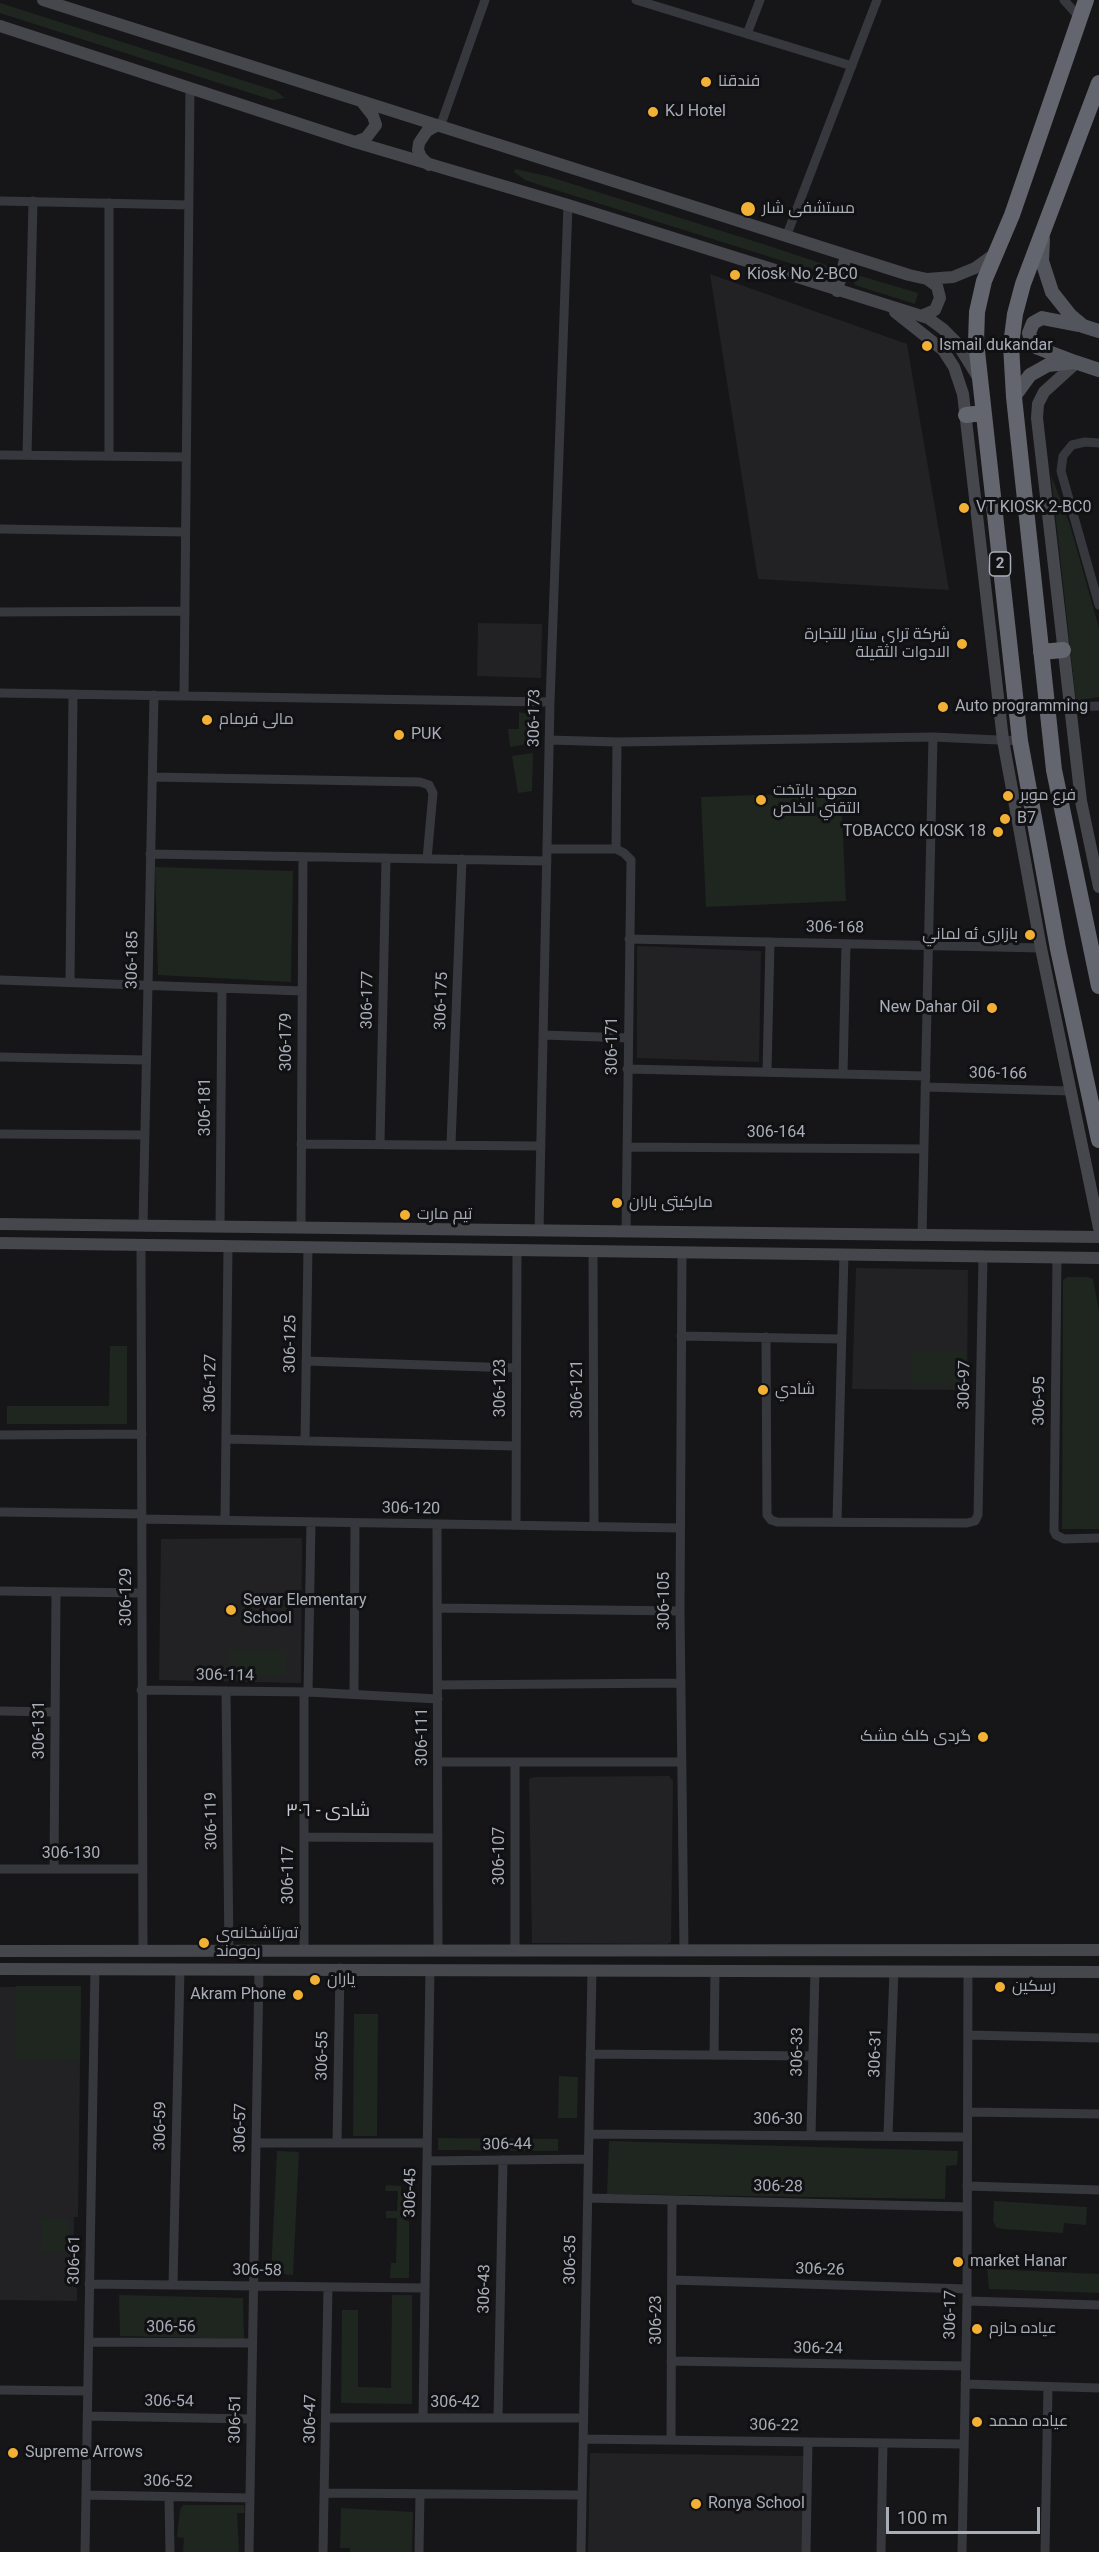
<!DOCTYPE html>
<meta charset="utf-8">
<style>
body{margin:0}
#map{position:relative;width:1099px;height:2552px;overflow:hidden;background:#161618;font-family:Roboto,sans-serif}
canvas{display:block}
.scale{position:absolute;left:886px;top:2507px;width:154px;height:27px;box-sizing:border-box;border:3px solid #a8adb8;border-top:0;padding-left:8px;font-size:18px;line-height:21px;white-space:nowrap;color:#a8adb8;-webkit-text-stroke:4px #111113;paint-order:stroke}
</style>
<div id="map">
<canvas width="1099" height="2552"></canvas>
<div class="scale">100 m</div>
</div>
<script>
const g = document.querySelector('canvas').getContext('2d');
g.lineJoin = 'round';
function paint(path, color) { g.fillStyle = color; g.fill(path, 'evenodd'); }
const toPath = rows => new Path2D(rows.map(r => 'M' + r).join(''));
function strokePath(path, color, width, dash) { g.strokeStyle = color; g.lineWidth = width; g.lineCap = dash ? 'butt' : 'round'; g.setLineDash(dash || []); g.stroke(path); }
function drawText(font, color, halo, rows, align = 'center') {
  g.font = font + ' Roboto,Cairo,sans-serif'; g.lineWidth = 6; g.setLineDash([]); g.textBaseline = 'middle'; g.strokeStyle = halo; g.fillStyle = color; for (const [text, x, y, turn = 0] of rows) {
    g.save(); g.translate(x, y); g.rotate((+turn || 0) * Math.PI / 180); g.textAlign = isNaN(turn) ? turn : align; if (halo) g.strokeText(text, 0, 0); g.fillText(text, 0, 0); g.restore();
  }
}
paint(toPath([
 [710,274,907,344,949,590,758,579],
 [478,623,542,624,541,678,477,676],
 [637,946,761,951,759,1062,637,1058],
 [856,1268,968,1270,967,1390,852,1389],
 [302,1538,301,1683,159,1680,161,1539],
 [669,1776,673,1781,671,1942,667,1944,532,1943,529,1779,534,1777],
 [81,1986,78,2217,74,2217,73,2284,77,2289,77,2301,0,2300,0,1987],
 [590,2453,805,2456,802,2552,588,2552]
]), '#222225');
paint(toPath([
 [0,3,276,91,285,98,272,100,0,13],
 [515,169,547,176,763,244,832,267,834,273,831,276,543,186,525,180,514,172],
 [857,275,918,293,915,304,855,285,853,279],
 [1051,475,1070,525,1099,628,1099,697,1076,701],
 [519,712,533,715,532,743,510,747,508,729,519,729],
 [533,753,532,791,518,793,512,756],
 [841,792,846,901,706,907,701,797],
 [155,867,293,871,291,982,158,975],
 [1067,1277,1087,1277,1093,1279,1099,1311,1099,1529,1062,1529,1063,1280],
 [110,1346,127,1346,127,1424,7,1424,7,1406,109,1406],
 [911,1352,965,1352,965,1385,911,1385],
 [286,1649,286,1675,229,1676,229,1650],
 [16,1986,81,1986,80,2061,15,2060],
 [354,2014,378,2014,377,2136,353,2136],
 [559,2076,578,2077,577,2118,558,2118],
 [438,2138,558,2139,558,2151,438,2150],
 [609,2141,958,2151,957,2165,946,2166,945,2199,607,2194],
 [277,2151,299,2152,293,2275,271,2273],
 [386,2185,401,2186,401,2193,407,2194,407,2199,412,2199,412,2213,404,2213,404,2220,409,2221,409,2278,390,2278,391,2263,396,2263,397,2218,386,2218,386,2211,397,2211,398,2191,385,2191],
 [994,2201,1087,2207,1086,2225,1064,2223,1063,2233,1002,2229,996,2227,993,2221],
 [42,2218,69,2219,69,2251,42,2251],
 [987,2269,1099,2274,1099,2293,989,2289],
 [119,2295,243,2298,244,2339,120,2336],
 [392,2295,412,2295,412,2404,341,2403,342,2310,358,2310,358,2387,391,2388],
 [183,2505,244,2505,245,2513,237,2513,239,2552,183,2552,184,2538,177,2537,180,2510],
 [341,2508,413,2512,412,2552,350,2552,350,2548,340,2548]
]), '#1e261f');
strokePath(toPath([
 [636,0,852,66],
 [1064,0,1080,18],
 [747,34,760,0],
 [440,127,485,0],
 [0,201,189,205],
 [109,203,109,456],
 [786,237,877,0],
 [1099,443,1085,442,1072,445,1063,456,1061,471,1099,605],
 [0,455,186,457],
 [27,455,33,201],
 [0,529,185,532],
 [0,612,185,611],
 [0,693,550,702],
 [184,696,190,87],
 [1069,707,1099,706],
 [549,740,617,742,933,737,1020,741],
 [152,777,420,782,429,785,433,793,427,859],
 [547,849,616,849,624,853,631,860,626,1232],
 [616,849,617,742],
 [150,854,547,861],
 [629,939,1041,948],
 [0,980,302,991],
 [70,982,73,694],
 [543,1035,628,1038],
 [0,1057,146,1060],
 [627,1069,926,1076],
 [767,1072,770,942],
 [843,1074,846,944],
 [925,1087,1071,1091],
 [0,1134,145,1135],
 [380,1143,386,858],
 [301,1144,541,1146],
 [451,1144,462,859],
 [627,1147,924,1149],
 [143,1226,154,695],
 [220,1227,222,988],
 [301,1228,303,857],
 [539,1231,550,702,568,205],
 [922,1236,933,737],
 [141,1245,143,1949],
 [593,1251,594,1527],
 [682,1252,680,1611,684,1950],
 [1057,1257,1054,1531,1056,1535,1064,1539,1099,1538],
 [681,1336,841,1339],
 [766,1337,767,1515,771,1520,777,1522,967,1523,975,1521,978,1515,983,1256],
 [306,1361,516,1368],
 [0,1435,142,1434],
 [226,1439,516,1446],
 [305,1441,308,1248],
 [0,1512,142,1514],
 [142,1519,680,1528],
 [225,1520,228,1246],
 [837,1521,844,1254],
 [437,1524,438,1951],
 [516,1525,517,1250],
 [0,1591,142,1593],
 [437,1608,680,1611],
 [438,1685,681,1683],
 [141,1690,308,1692,438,1699],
 [226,1691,229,1951],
 [308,1692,311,1522],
 [354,1694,355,1523],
 [0,1711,55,1712],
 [438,1762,681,1762],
 [515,1762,515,1950],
 [304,1837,438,1838],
 [0,1869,142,1869],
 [54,1869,56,1592],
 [304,1951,304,1692],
 [968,2035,1099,2038],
 [590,2054,813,2056],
 [714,2055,715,1970],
 [968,2112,1099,2114],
 [589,2134,967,2137],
 [811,2135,815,1971],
 [888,2135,894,1971],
 [256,2143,427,2143],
 [337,2143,340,1968],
 [427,2161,588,2159],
 [967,2186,1099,2190],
 [588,2198,967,2207],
 [672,2280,967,2289],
 [89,2284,425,2288],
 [173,2285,180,1969],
 [967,2301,1099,2305],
 [89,2342,252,2343],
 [671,2361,965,2366],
 [965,2384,1099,2388],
 [0,2390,88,2391],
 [87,2416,251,2419],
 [423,2417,430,1969],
 [326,2418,583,2418],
 [498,2418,503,2160],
 [583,2439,964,2444],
 [671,2440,672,2200],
 [324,2493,582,2495],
 [86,2495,250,2498],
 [169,2497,170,2552],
 [85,2552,95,1969],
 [249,2552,259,1970],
 [323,2552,328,2287],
 [419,2552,420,2494],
 [581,2552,592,1970],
 [806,2552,808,2442],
 [881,2552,883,2443],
 [962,2552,967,2301,968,1971],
 [1045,2552,1048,2387]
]), '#37383d', 9);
strokePath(toPath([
 [43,0,909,275,927,279,953,277,975,268,993,255],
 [0,26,355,142,568,205,928,318,943,329,957,343,978,377],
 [355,142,366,138,376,125,373,116,362,102],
 [429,165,421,157,418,150,419,143,427,131,436,126],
 [837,291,846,256],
 [895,312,943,350,954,367,963,394,1003,740,1041,948,1099,1228],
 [921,316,935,310,940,298,937,286,927,279],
 [1076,363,1044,392,1038,404,1037,418,1081,801,1099,887],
 [0,1224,1099,1237],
 [0,1243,1099,1258],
 [0,1951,1099,1950],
 [0,1969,1099,1972]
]), '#45474d', 12);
strokePath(toPath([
 [1043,239,1042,261,1052,292,1071,316,1083,326,1099,331],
 [1075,362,1038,348,1032,343,1029,333,1033,323,1042,318,1078,325],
 [1014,397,1030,375,1048,365,1075,362,1099,370]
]), '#53555c', 14);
strokePath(toPath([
 [1086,0,1012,215,984,281,977,312,976,342,1020,741,1058,949,1099,1140],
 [1099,83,1023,284,1015,314,1011,345,1014,397,1054,770,1099,986],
 [966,415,983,413],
 [1041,652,1063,650]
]), '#63666e', 16);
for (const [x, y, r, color] of [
 [706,82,6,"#f2b134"],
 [653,112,6,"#f2b134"],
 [748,209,8,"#f2b134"],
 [735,275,6,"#f2b134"],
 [927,346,6,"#f2b134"],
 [964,508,6,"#f2b134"],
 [962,644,6,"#f2b134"],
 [943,707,6,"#f2b134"],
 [207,720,6,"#f2b134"],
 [399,735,6,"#f2b134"],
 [1008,796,6,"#f2b134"],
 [761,800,6,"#f2b134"],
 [1005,819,6,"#f2b134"],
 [998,832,6,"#f2b134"],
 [1030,935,6,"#f2b134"],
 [992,1008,6,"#f2b134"],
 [617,1203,6,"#f2b134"],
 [405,1215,6,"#f2b134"],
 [763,1390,6,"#f2b134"],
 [231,1610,6,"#f2b134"],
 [983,1737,6,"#f2b134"],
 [204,1943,6,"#f2b134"],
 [315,1980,6,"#f2b134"],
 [1000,1987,6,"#f2b134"],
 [298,1995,6,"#f2b134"],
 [958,2262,6,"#f2b134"],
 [977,2329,6,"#f2b134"],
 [977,2422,6,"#f2b134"],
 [13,2453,6,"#f2b134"],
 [696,2504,6,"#f2b134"]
]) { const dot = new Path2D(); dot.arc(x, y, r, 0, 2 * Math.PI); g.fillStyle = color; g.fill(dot); strokePath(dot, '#111113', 2); }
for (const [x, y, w] of [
 [1000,564,21]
]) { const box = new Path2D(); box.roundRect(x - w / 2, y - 12, w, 24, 4.5); g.fillStyle = '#111113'; g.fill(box); strokePath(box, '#a8adb8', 1.5); }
drawText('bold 15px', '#a8adb8', null, [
 ["2",1000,564]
]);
drawText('16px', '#a8adb8', '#111113', [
 ["فندقنا",718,82],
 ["KJ Hotel",665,112],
 ["مستشفى شار",762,209],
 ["Kiosk No 2-BC0",747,275],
 ["Ismail dukandar",939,346],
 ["VT KIOSK 2-BC0",976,508],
 ["شركة ترای ستار للتجارة",950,635,"right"],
 ["الادوات الثقيلة",950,653,"right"],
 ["Auto programming",955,707],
 ["مالى فرمام",219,720],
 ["PUK",411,735],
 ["معهد بايتخت",773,791],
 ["التقني الخاص",773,809],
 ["فرع موبر",1020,796],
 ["B7",1017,819],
 ["TOBACCO KIOSK 18",986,832,"right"],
 ["بازارى ئه لماني",1018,935,"right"],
 ["New Dahar Oil",980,1008,"right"],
 ["ماركيتى باران",629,1203],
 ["تيم مارت",417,1215],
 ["شادي",775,1390],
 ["Sevar Elementary",243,1601],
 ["School",243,1619],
 ["گردی کلک مشک",971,1737,"right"],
 ["ته‌رتاشخانه‌ی",216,1934],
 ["ره‌وه‌ند",216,1952],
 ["یاران",327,1980],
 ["رسکین",1012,1987],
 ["Akram Phone",286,1995,"right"],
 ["market Hanar",970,2262],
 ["عياده حازم",989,2329],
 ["عياده محمد",989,2422],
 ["Supreme Arrows",25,2453],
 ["Ronya School",708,2504]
], 'left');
drawText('16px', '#a8adb8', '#111113', [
 ["306-173",535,718,-89],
 ["306-168",835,928,1],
 ["306-185",133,960,-89],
 ["306-177",368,1000,-89],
 ["306-175",442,1001,-88],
 ["306-179",287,1042,-90],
 ["306-171",613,1046,-90],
 ["306-166",998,1074,1],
 ["306-181",206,1107,-90],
 ["306-164",776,1133],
 ["306-125",291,1344,-89],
 ["306-127",211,1383,-89],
 ["306-97",965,1385,-89],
 ["306-123",501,1388,-90],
 ["306-121",578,1389,-90],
 ["306-95",1040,1401,-89],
 ["306-120",411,1509,1],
 ["306-129",127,1597,-90],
 ["306-105",665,1601,-90],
 ["306-114",225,1676,1],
 ["306-131",40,1730,-90],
 ["306-111",423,1737,-90],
 ["306-119",212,1821,-91],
 ["306-130",71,1854],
 ["306-107",500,1856,-90],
 ["306-117",289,1875,-90],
 ["306-33",798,2052,-89],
 ["306-31",876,2053,-88],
 ["306-55",323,2056,-89],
 ["306-30",778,2120],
 ["306-59",161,2126,-89],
 ["306-57",241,2128,-89],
 ["306-44",507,2145,-1],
 ["306-28",778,2187,1],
 ["306-45",411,2193,-89],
 ["306-61",75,2260,-89],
 ["306-35",571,2260,-89],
 ["306-26",820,2270,2],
 ["306-58",257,2271,1],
 ["306-43",485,2289,-89],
 ["306-17",951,2315,-89],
 ["306-23",657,2320,-90],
 ["306-56",171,2328],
 ["306-24",818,2349,1],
 ["306-54",169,2402,1],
 ["306-42",455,2403],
 ["306-51",236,2419,-89],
 ["306-47",311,2419,-89],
 ["306-22",774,2426,1],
 ["306-52",168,2482,1]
]);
drawText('18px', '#c9ccd4', '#111113', [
 ["شادی - ٣٠٦",328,1811]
]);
</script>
